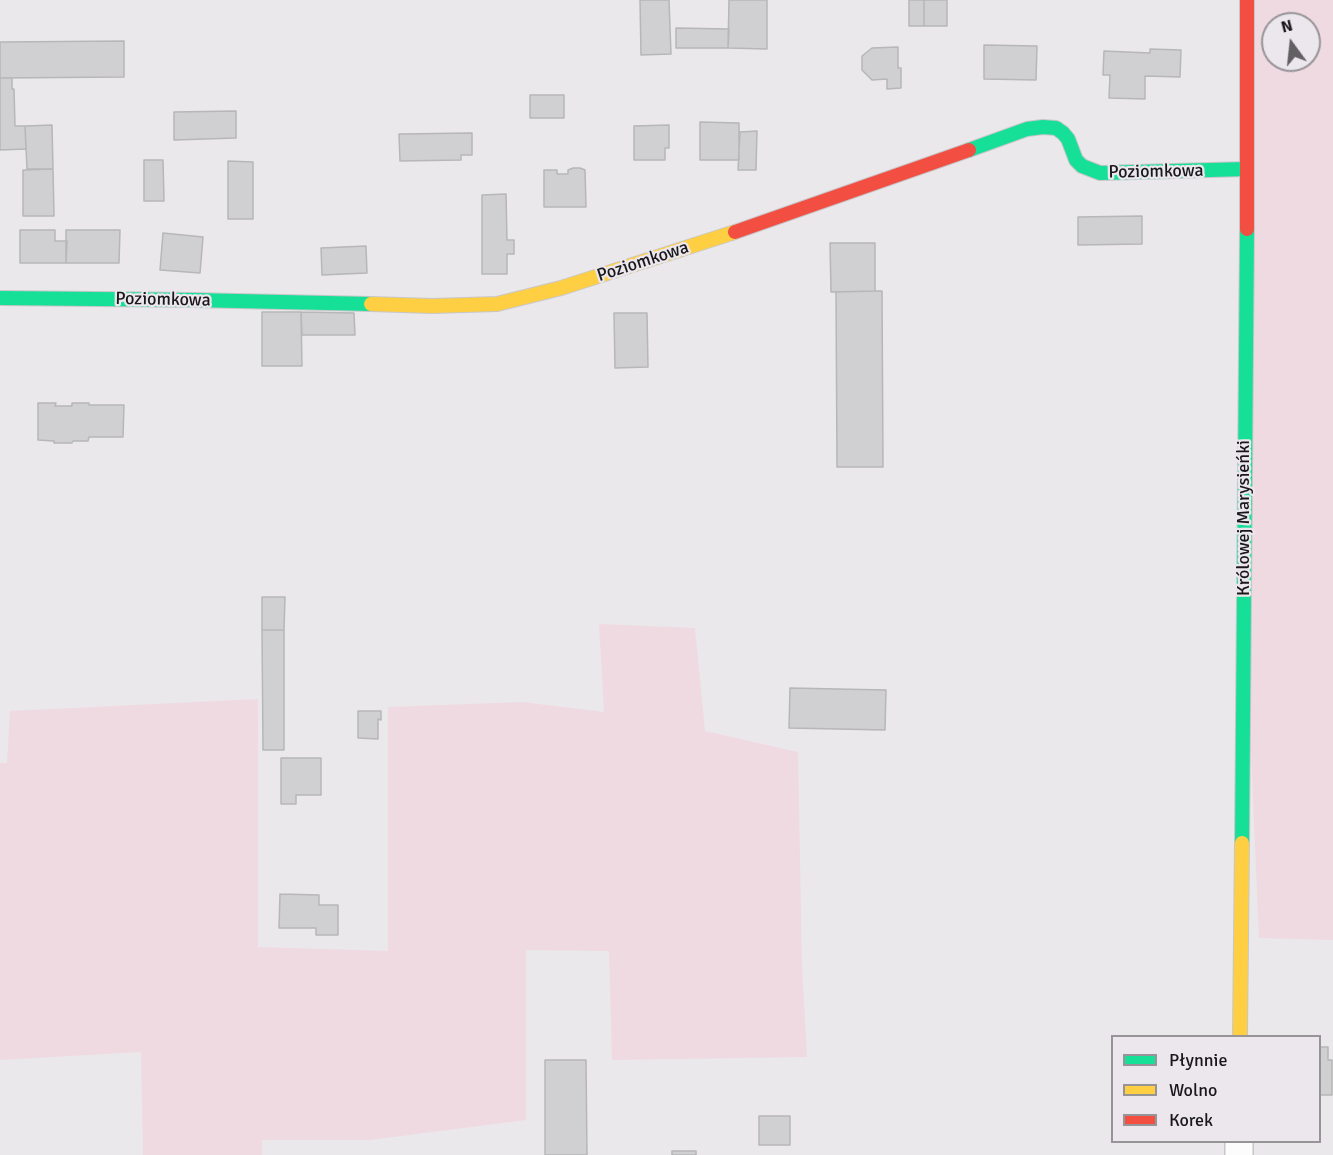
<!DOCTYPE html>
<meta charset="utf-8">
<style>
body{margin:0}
#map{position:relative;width:1333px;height:1155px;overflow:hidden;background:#eae8eb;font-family:Signika,sans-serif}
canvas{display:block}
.legend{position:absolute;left:1111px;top:1035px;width:210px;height:108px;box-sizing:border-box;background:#ebe7ec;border:2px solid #979498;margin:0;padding:8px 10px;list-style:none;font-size:18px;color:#181719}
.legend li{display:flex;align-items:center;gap:12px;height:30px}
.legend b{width:30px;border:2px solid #979498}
.north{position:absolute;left:1261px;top:12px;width:60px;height:60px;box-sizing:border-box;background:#ebe7ec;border:2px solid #979498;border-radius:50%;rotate:345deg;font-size:16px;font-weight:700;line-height:24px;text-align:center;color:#181719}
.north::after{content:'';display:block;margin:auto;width:21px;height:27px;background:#626062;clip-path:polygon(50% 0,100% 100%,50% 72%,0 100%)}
</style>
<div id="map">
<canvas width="1333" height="1155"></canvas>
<ul class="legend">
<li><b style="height:8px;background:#16e098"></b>Płynnie</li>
<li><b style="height:8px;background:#ffcf43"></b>Wolno</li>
<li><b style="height:8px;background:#f24e42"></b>Korek</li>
</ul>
<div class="north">N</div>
</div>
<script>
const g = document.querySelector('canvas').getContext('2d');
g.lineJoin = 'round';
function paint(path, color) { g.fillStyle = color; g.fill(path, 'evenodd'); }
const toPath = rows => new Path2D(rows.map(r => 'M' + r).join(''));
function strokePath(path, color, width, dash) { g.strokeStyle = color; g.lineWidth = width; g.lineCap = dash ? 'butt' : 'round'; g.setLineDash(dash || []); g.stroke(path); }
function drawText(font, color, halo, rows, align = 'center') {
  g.font = font + ' Signika,sans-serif'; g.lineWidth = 4.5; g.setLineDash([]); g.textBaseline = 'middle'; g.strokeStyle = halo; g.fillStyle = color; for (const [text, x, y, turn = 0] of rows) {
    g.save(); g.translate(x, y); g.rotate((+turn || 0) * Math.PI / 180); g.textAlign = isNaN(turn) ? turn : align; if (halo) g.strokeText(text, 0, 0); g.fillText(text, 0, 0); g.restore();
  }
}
paint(toPath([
 [1252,0,1333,0,1333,940,1259,938,1249,708],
 [1273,24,1309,24,1309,60,1273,60],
 [599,624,695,628,705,731,798,752,802,965,807,1057,612,1060,609,951,526,950,526,1120,370,1140,262,1140,262,1155,143,1155,141,1052,0,1060,0,763,7,763,10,711,258,699,258,947,388,951,388,707,522,702,604,712]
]), '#f0dae2');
const building = toPath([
 [640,0,669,0,671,54,641,55,640,0],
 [729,0,767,0,767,49,728,48,729,0],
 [909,0,924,0,924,26,909,26,909,0],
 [924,0,947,0,947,26,924,26,924,0],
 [676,28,729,29,728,48,676,48,676,28],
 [124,41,124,77,0,78,0,42,124,41],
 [984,45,1037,46,1036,80,984,79,984,45],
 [898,47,898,68,901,68,901,88,887,89,887,79,872,80,862,70,862,56,872,48,898,47],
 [1150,49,1181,50,1180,77,1145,76,1145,99,1109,98,1110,75,1103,75,1104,51,1150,53,1150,49],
 [0,78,12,78,12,89,14,89,15,126,25,126,26,149,0,150,0,78],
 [530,95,564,95,564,118,530,118,530,95],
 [236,111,236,138,174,140,174,112,236,111],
 [700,122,739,123,739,160,700,160,700,122],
 [52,125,53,169,27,169,25,126,52,125],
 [669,125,669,148,665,148,665,160,634,160,634,126,669,125],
 [757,131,756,170,738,170,740,132,757,131],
 [472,133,472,155,461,155,461,160,400,161,399,134,472,133],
 [144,160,163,160,164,201,144,201,144,160],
 [228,161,253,162,253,219,228,219,228,161],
 [573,168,580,168,585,170,586,207,544,207,544,170,557,170,557,174,568,174,568,170,573,168],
 [53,169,54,216,23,216,23,170,53,169],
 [506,194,507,240,514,240,514,254,507,254,507,274,482,274,482,195,506,194],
 [1142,216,1142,244,1078,245,1078,217,1142,216],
 [20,230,55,230,55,241,67,241,66,263,20,263,20,230],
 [66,230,120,230,119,263,66,263,66,230],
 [163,233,203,237,200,273,160,270,163,233],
 [830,243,875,243,875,291,831,292,830,243],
 [366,246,367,273,322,275,321,248,366,246],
 [875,291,882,291,883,467,837,467,836,292,875,291],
 [262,312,301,312,302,366,262,366,262,312],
 [301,312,354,313,355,335,302,335,301,312],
 [614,313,647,313,648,367,615,368,614,313],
 [38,403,56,403,55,406,72,406,72,403,89,403,89,405,124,405,123,437,89,437,88,441,73,441,72,443,54,443,54,441,38,440,38,403],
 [262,597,285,597,284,630,262,630,262,597],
 [262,630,284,630,284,750,263,750,262,630],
 [790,688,886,690,885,730,789,728,790,688],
 [358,711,381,711,381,720,378,719,378,739,358,738,358,711],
 [281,758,321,758,321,795,296,795,296,804,281,804,281,758],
 [280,894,319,895,319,905,338,905,338,935,316,935,316,928,279,928,280,894],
 [1320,1047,1328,1047,1328,1060,1332,1060,1332,1095,1320,1095,1320,1047],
 [545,1060,586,1060,587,1155,545,1155,545,1060],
 [759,1116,790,1116,790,1145,759,1145,759,1116],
 [672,1151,696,1151,696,1155,672,1155,672,1151]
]);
paint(building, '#d0cfd1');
strokePath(building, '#b7b6b8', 1.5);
const street = toPath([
 [1239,1155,1239,1142]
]);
const fast = toPath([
 [969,150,1027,129,1043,127,1056,128,1063,133,1068,139,1076,160,1082,166,1100,173,1247,169],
 [0,298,193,300,371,304],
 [1242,843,1247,229]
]);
const slow = toPath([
 [371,304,432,306,497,304,561,288,735,232],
 [1240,1036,1242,843]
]);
const jam = toPath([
 [1247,229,1247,0],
 [735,232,969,150]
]);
strokePath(street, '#c7c6c8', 30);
strokePath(fast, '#c7c6c8', 16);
strokePath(slow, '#c7c6c8', 16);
strokePath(jam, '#c7c6c8', 16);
strokePath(street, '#fcfcfc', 27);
strokePath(fast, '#16e098', 14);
strokePath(slow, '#ffcf43', 14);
strokePath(jam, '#f24e42', 14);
drawText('18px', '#181719', '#ebe7ec', [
 ["Poziomkowa",1156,172,-1],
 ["Poziomkowa",643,262,-18],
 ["Poziomkowa",163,300,1],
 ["Królowej Marysieńki",1244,518,-90]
]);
</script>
